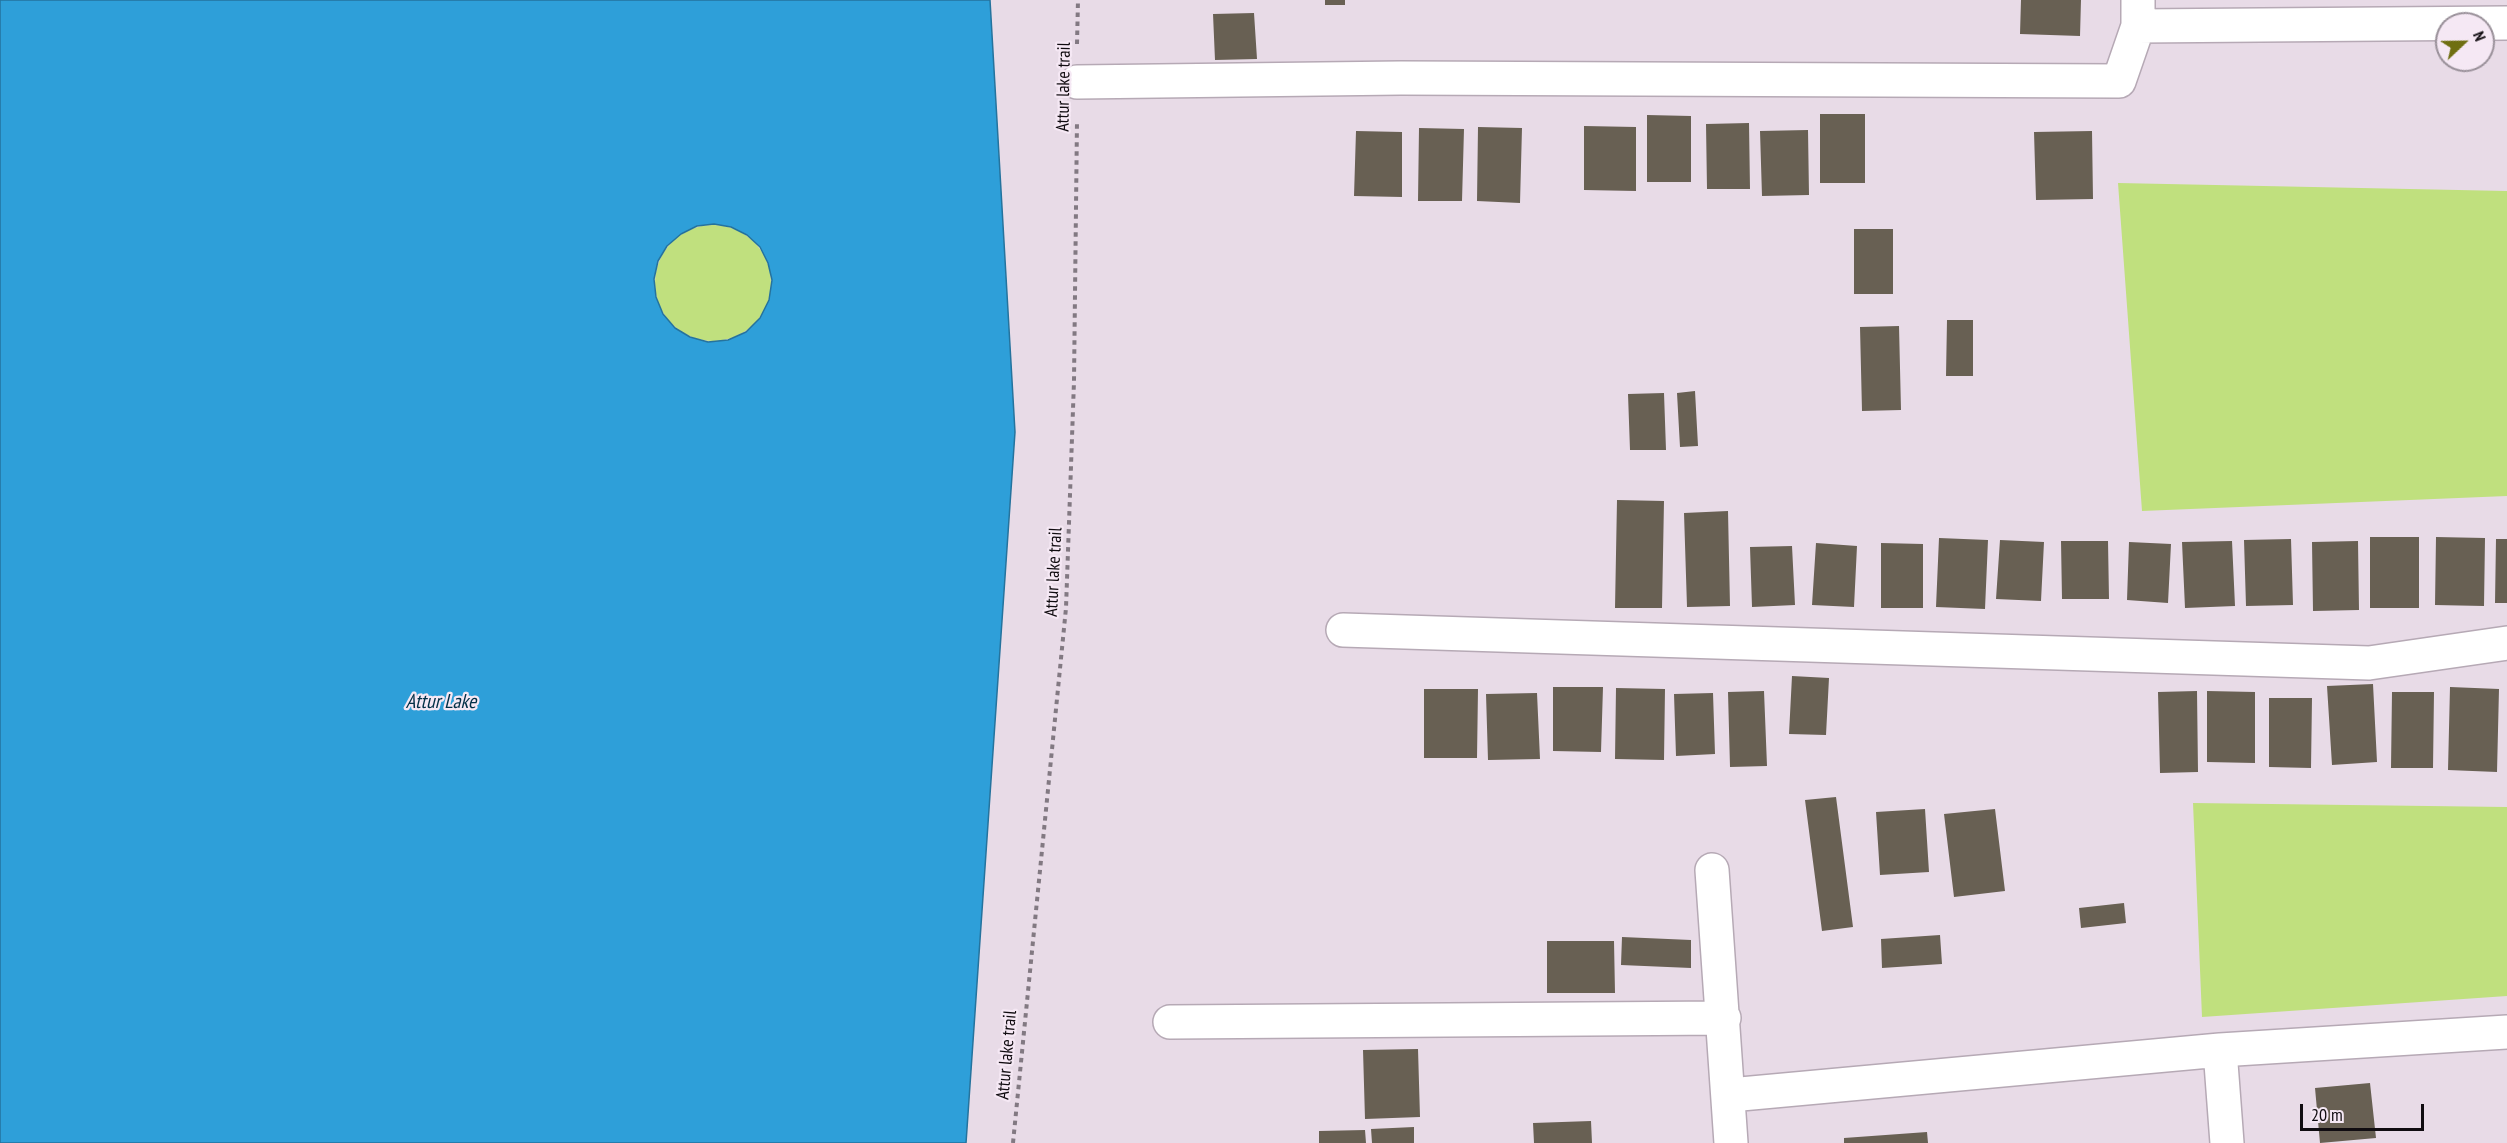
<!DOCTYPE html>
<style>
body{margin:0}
#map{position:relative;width:2507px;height:1143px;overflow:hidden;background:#e8dbe7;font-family:"PT Sans Narrow",sans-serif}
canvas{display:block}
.north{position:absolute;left:2435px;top:12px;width:60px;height:60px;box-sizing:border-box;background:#f5e8f4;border:2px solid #999099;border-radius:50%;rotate:68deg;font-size:16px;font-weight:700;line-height:24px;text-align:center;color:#100c10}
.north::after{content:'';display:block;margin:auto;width:21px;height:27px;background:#6f6f11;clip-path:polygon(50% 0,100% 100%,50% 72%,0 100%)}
.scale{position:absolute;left:2300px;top:1104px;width:124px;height:27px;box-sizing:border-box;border:3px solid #100c10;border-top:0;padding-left:8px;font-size:18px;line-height:21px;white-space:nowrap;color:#100c10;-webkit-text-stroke:4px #f5e8f4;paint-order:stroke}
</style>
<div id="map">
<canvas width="2507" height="1143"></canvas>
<div class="north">N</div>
<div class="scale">20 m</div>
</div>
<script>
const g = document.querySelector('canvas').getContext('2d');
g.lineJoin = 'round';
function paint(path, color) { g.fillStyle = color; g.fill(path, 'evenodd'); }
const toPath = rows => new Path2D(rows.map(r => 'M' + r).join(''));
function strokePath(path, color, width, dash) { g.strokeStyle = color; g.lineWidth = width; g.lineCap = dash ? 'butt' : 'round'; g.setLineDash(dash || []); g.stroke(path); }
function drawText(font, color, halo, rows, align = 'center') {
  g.font = font + ' "PT Sans Narrow",sans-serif'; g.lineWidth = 4.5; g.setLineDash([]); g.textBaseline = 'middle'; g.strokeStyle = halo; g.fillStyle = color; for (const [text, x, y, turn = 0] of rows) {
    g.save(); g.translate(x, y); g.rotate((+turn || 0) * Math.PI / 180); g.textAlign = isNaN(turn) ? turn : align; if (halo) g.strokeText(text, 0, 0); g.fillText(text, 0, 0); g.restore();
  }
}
paint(toPath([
 [2118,183,2507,191,2507,496,2142,511],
 '655 283a58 58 0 1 1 116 0a58 58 0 1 1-116 0Z',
 [2193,803,2507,807,2507,996,2202,1017]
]), '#c0e07e');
const water = toPath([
 [0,0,990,0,1015,432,966,1143,0,1143,0,0],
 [714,224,731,227,747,235,760,247,768,263,772,280,769,300,760,318,746,332,728,340,708,342,690,337,675,328,663,314,656,297,654,279,658,261,667,246,681,234,697,226,714,224]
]);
paint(water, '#2e9fd9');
strokePath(water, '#25739d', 1.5);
paint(toPath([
 [1325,0,1345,0,1345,5,1325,5],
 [2021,0,2081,0,2080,36,2020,34],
 [1254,13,1257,59,1215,60,1213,14],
 [1820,114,1865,114,1865,183,1820,183],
 [1647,115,1691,116,1691,182,1647,182],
 [1749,123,1750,189,1707,189,1706,124],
 [1584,126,1636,127,1636,191,1584,190],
 [1478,127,1522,128,1520,203,1477,201],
 [1419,128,1464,129,1462,201,1418,201],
 [1808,130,1809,195,1762,196,1760,131],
 [1356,131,1402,132,1402,197,1354,196],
 [2092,131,2093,199,2036,200,2034,132],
 [1854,229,1893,229,1893,294,1854,294],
 [1947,320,1973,320,1973,376,1946,376],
 [1899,326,1901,410,1862,411,1860,327],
 [1695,391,1698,446,1680,447,1677,393],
 [1664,393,1666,450,1630,450,1628,394],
 [1617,500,1664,501,1662,608,1615,608],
 [1728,511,1730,606,1687,607,1684,513],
 [2370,537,2419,537,2419,608,2370,608],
 [2436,537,2485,538,2484,606,2435,605],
 [1939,538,1988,540,1985,609,1936,607],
 [2291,539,2293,605,2246,606,2244,540],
 [2496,539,2507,539,2507,603,2495,603],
 [2000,540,2044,542,2041,601,1996,599],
 [2061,541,2108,541,2109,599,2062,599],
 [2232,541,2235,606,2185,608,2182,542],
 [2358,541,2359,610,2313,611,2312,542],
 [2129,542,2171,544,2168,603,2127,600],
 [1816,543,1857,546,1854,607,1812,605],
 [1881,543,1923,544,1923,608,1881,608],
 [1792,546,1795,605,1752,607,1750,547],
 [1792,676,1829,678,1826,735,1789,734],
 [2373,684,2377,762,2332,765,2327,686],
 [1553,687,1603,687,1601,752,1553,751],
 [2450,687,2499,689,2497,772,2448,770],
 [1616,688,1665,689,1664,760,1615,759],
 [1424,689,1478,689,1477,758,1424,758],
 [1764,691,1767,766,1730,767,1728,692],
 [2197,691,2198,772,2160,773,2158,692],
 [2207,691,2255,692,2255,763,2207,762],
 [2392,692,2434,692,2433,768,2391,768],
 [1537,693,1540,759,1488,760,1486,694],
 [1713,693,1715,754,1676,756,1674,694],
 [2269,698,2312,698,2311,768,2269,767],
 [1836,797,1853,927,1822,931,1805,800],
 [1925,809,1929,872,1880,875,1876,812],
 [1995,809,2005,891,1954,897,1944,814],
 [2124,903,2126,923,2081,928,2079,908],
 [1940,935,1942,964,1882,968,1881,939],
 [1622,937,1691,940,1691,968,1621,965],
 [1547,941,1614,941,1615,993,1547,993],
 [1418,1049,1420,1117,1365,1119,1363,1050],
 [2370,1083,2376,1138,2320,1143,2315,1088],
 [1591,1121,1592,1143,1534,1143,1533,1123],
 [1414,1127,1414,1143,1372,1143,1371,1129],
 [1365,1130,1366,1143,1319,1143,1319,1131],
 [1927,1132,1928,1143,1844,1143,1844,1138]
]), '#686053');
const minor = toPath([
 [2138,0,2138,26,2507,23],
 [1077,82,1401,78,2119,81,2138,26],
 [1343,630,2369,663,2507,643],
 [1712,870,1731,1143],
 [1170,1022,1724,1018],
 [2220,1050,2227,1143],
 [1730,1095,2220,1050,2507,1032]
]);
strokePath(minor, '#b6a9b5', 36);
strokePath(toPath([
 [1077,44,1078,0],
 [1013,1143,1066,608,1074,381,1077,121]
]), '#827982', 4, [4.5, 4.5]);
strokePath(minor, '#fff', 33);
drawText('18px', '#100c10', '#f5e8f4', [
 ["Attur lake trail",1064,87,-89],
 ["Attur lake trail",1054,572,-87],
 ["Attur lake trail",1007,1055,-85]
]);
drawText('italic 20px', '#002f47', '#f5e8f4', [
 ["Attur Lake",441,702]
]);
</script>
